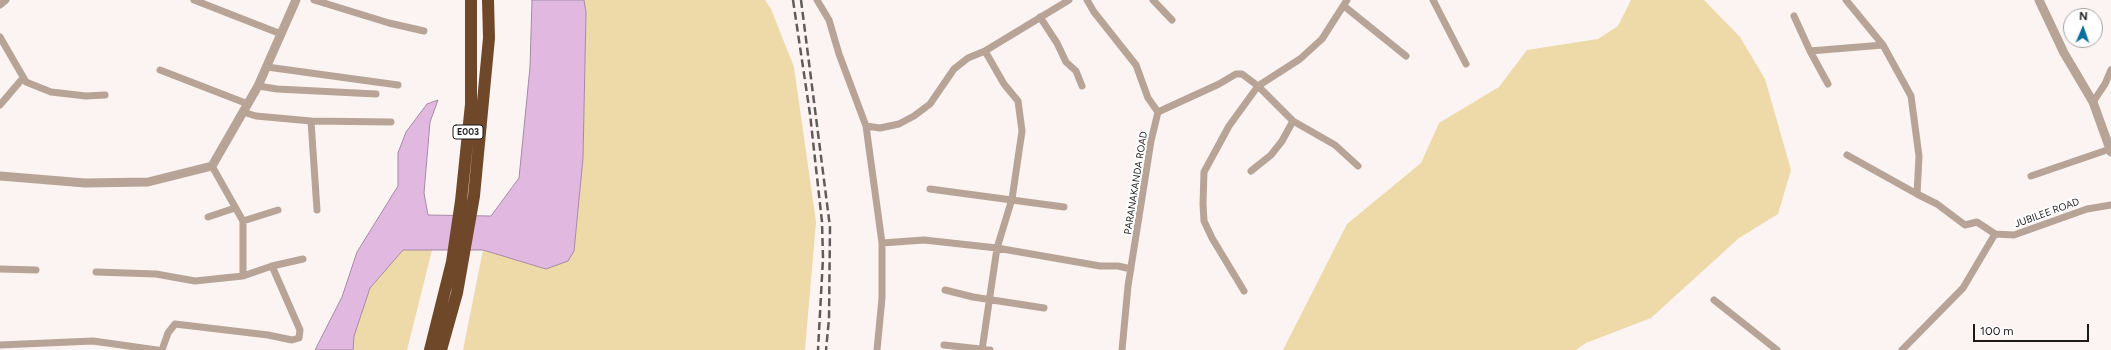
<!DOCTYPE html>
<style>
body{margin:0}
#map{position:relative;width:2111px;height:350px;overflow:hidden;background:#fbf4f3;font-family:Figtree,sans-serif}
canvas{display:block}
.north{position:absolute;left:2063px;top:8px;width:40px;height:40px;box-sizing:border-box;background:#fff;border:1px solid #a5a3a3;border-radius:50%;rotate:2deg;font-size:11px;font-weight:700;line-height:16px;text-align:center;color:#1d1a1a}
.north::after{content:'';display:block;margin:auto;width:14px;height:18px;background:#0a6f9c;clip-path:polygon(50% 0,100% 100%,50% 72%,0 100%)}
.scale{position:absolute;left:1973px;top:324px;width:116px;height:18px;box-sizing:border-box;border:2px solid #1d1a1a;border-top:0;padding-left:5px;font-size:12px;line-height:14px;white-space:nowrap;color:#1d1a1a;-webkit-text-stroke:3px #fff;paint-order:stroke}
</style>
<div id="map">
<canvas width="2111" height="350"></canvas>
<div class="north">N</div>
<div class="scale">100 m</div>
</div>
<script>
const g = document.querySelector('canvas').getContext('2d');
g.lineJoin = 'round';
function paint(path, color) { g.fillStyle = color; g.fill(path, 'evenodd'); }
const toPath = rows => new Path2D(rows.map(r => 'M' + r).join(''));
function strokePath(path, color, width, dash) { g.strokeStyle = color; g.lineWidth = width; g.lineCap = dash ? 'butt' : 'round'; g.setLineDash(dash || []); g.stroke(path); }
function drawText(font, color, halo, rows, align = 'center') {
  g.font = font + ' Figtree,sans-serif'; g.lineWidth = 4; g.setLineDash([]); g.textBaseline = 'middle'; g.strokeStyle = halo; g.fillStyle = color; for (const [text, x, y, turn = 0] of rows) {
    g.save(); g.translate(x, y); g.rotate((+turn || 0) * Math.PI / 180); g.textAlign = isNaN(turn) ? turn : align; if (halo) g.strokeText(text, 0, 0); g.fillText(text, 0, 0); g.restore();
  }
}
paint(toPath([
 [584,0,765,0,771,9,794,67,816,222,805,350,463,350,483,250,546,269,574,251,583,158,586,13],
 [1631,0,1704,0,1740,37,1765,79,1791,170,1778,214,1739,238,1651,318,1586,343,1576,350,1283,350,1347,224,1421,163,1439,123,1499,87,1527,50,1598,39,1618,26],
 [403,250,432,250,407,350,353,350,354,336,370,288]
]), '#eed9a8');
const water = toPath([
 [532,0,584,0,586,13,583,158,574,251,568,261,546,269,483,250,403,250,370,288,354,336,353,350,315,350,342,297,357,252,398,186,398,153,406,132,427,104,438,100,430,122,424,193,428,215,491,216,519,178,530,67,532,0]
]);
paint(water, '#e1b9e0');
strokePath(water, '#a689a5', 1);
strokePath(toPath([
 [194,0,281,34],
 [314,0,389,23,424,31],
 [817,0,829,20,839,54,866,126,882,243,882,298,877,350],
 [1087,0,1094,12,1136,65,1148,98,1158,112],
 [1153,0,1172,20],
 [1347,0,1322,39,1300,59,1258,86,1293,121,1335,145,1358,166],
 [1433,0,1466,64],
 [1846,0,1883,45,1911,96,1919,156,1917,194,1937,204,1965,225,1977,222,1995,234],
 [0,5,6,0],
 [1344,6,1406,56],
 [1794,16,1810,51,1828,84],
 [1040,17,1057,43,1066,62,1076,71,1082,86],
 [0,37,26,82,51,92,86,96,105,95],
 [1810,51,1883,45],
 [267,67,398,85],
 [160,70,248,104],
 [258,86,277,89,376,94],
 [2093,102,2105,84,2111,70],
 [0,105,23,78],
 [243,112,256,116,311,121,317,210],
 [311,121,391,122],
 [866,126,880,128,899,124,914,116,930,104,954,69,968,58,985,51,1069,0],
 [1847,155,1917,194],
 [212,166,243,221,243,276],
 [1251,171,1271,155,1282,141,1293,121],
 [2031,176,2110,149],
 [930,189,1064,207],
 [208,217,235,208],
 [243,221,278,210],
 [882,243,924,240,997,248,1100,266,1118,266,1131,269],
 [0,269,36,270],
 [96,272,156,274,195,281,243,276,272,266,303,259],
 [945,290,973,297,1044,308],
 [1714,300,1777,350],
 [0,345,93,341,157,350],
 [944,345,990,350],
 [162,350,168,333,175,324,268,335,292,340,299,338,300,330,272,266],
 [982,350,997,248,1012,199,1022,131,1018,101,1004,84,985,51],
 [1122,350,1128,286,1151,141,1158,112,1219,84,1236,74,1242,74,1258,86,1229,126,1204,172,1203,204,1204,221,1212,238,1244,291],
 [1902,350,1963,288,1995,234,2014,235,2087,209,2111,205]
]), '#b8a496', 7);
strokePath(toPath([
 [2039,0,2064,53,2093,102,2111,152],
 [0,176,85,183,148,182,212,166,258,86,296,0]
]), '#b8a496', 9);
strokePath(toPath([
 [430,350,452,262,461,201,471,104,471,0],
 [441,350,457,293,474,196,489,38,488,0]
]), '#6f482a', 12);
strokePath(toPath([
 [793,0,810,114,822,222,823,258,818,350],
 [801,0,830,227,829,319,826,350]
]), '#605c5c', 2.5, [8, 4]);
for (const [x, y, w] of [
 [468,132,30]
]) { const box = new Path2D(); box.roundRect(x - w / 2, y - 7, w, 14, 3); g.fillStyle = '#fff'; g.fill(box); strokePath(box, '#1d1a1a', 1); }
drawText('bold 9px', '#1d1a1a', null, [
 ["E003",468,132]
]);
drawText('10px', '#1d1a1a', '#fff', [
 ["PARANAKANDA ROAD",1136,183,-81],
 ["JUBILEE ROAD",2047,213,-20]
]);
</script>
